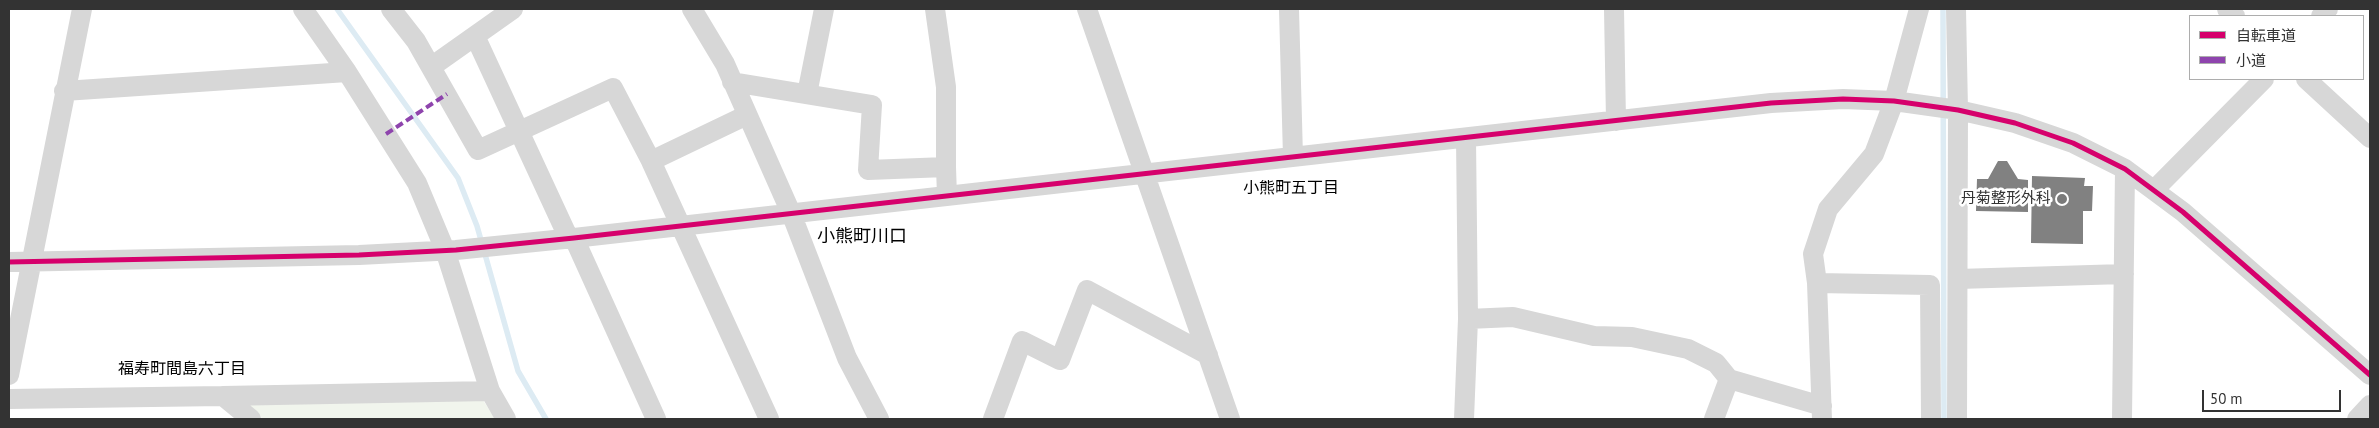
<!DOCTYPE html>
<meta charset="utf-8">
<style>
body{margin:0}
#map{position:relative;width:2379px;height:428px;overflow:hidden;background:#fff;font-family:"PT Sans","Noto Sans JP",sans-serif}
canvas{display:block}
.frame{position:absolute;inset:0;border:10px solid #333;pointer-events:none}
.legend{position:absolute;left:2189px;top:15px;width:175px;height:65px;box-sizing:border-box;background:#fff;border:1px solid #adadad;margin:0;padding:6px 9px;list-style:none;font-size:15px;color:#333}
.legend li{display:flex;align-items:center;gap:10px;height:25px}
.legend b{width:25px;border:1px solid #adadad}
.scale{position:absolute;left:2202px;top:390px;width:139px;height:22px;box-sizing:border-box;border:2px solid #333;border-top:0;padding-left:6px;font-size:15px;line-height:18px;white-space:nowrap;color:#333;-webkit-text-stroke:4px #fff;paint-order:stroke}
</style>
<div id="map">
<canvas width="2379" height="428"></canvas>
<div class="frame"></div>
<ul class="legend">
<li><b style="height:6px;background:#d6006c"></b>自転車道</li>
<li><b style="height:6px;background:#8e44ad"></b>小道</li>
</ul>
<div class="scale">50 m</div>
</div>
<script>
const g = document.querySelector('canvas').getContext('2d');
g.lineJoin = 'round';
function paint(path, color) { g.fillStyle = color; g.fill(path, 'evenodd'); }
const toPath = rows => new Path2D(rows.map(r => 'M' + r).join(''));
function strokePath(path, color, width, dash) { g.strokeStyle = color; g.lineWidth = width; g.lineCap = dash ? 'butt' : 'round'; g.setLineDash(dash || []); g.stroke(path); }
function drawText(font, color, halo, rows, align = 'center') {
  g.font = font + ' "PT Sans","Noto Sans JP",sans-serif'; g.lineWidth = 5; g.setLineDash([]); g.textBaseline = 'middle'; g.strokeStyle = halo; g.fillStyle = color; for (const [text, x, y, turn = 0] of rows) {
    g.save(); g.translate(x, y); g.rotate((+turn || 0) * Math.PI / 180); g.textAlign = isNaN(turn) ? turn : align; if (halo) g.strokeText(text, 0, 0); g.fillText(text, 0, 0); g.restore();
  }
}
paint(toPath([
 [483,400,495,419,263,419,245,404]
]), '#f1f5ed');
strokePath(toPath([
 [337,9,458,178,477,226,518,371,546,419],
 [1943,9,1944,419]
]), '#ddebf3', 5.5);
paint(toPath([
 [1998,161,2007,161,2018,179,2028,180,2028,212,1976,211,1977,179,1988,179],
 [2032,176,2085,178,2084,186,2093,186,2092,211,2083,211,2083,244,2031,243]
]), '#818181');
strokePath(toPath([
 [303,9,347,72],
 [391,9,416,41,478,150,613,88,651,161,769,419],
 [692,9,725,64,791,213,847,358,879,419],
 [935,9,946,87,946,167],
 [1087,9,1230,419],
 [1289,9,1293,157],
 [1614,9,1616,121],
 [1956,9,1958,110,1957,419],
 [2227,9,2235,16],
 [2321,16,2328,9],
 [475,36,569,239],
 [431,67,513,9],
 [2306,79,2370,138],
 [732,82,872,105,868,170,946,167,947,196],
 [64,91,347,72,417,183,445,250,490,391],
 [807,94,824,9],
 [651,161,747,115],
 [2155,189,2264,79],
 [574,238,656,419],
 [9,262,359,255,456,250,574,238,1771,103,1843,99,1894,101,1958,110,2015,123,2073,143,2125,169,2183,212,2370,375],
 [1958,279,2124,274],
 [1817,283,1930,285,1931,419],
 [1468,319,1513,317,1594,336,1632,337,1688,349,1716,363,1729,379,1822,406],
 [9,375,82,9],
 [9,399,223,396],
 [251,419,223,396,490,391,506,419],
 [993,419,1022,341,1060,360,1087,290,1208,355],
 [1464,419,1468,319,1466,138],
 [1714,419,1729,379],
 [1822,419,1817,283,1813,254,1828,209,1874,154,1894,101,1919,9],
 [2122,419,2125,169],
 [2357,419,2370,405]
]), '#d7d7d7', 20);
strokePath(toPath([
 [386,134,447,94]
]), '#8e44ad', 4, [8, 4]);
strokePath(toPath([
 [9,262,359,255,456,250,574,238,1771,103,1843,99,1894,101,1958,110,2015,123,2073,143,2125,169,2183,212,2370,375]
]), '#d6006c', 5);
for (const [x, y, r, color] of [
 [2062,199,6,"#7a7a7a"]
]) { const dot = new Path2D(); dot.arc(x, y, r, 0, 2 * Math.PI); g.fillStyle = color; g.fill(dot); strokePath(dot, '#fff', 2); }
drawText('15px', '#333', '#fff', [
 ["丹菊整形外科",2051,199]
], 'right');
drawText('16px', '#000', '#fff', [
 ["小熊町五丁目",1291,188],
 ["福寿町間島六丁目",182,369]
]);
drawText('18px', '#000', '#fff', [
 ["小熊町川口",862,237]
]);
</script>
